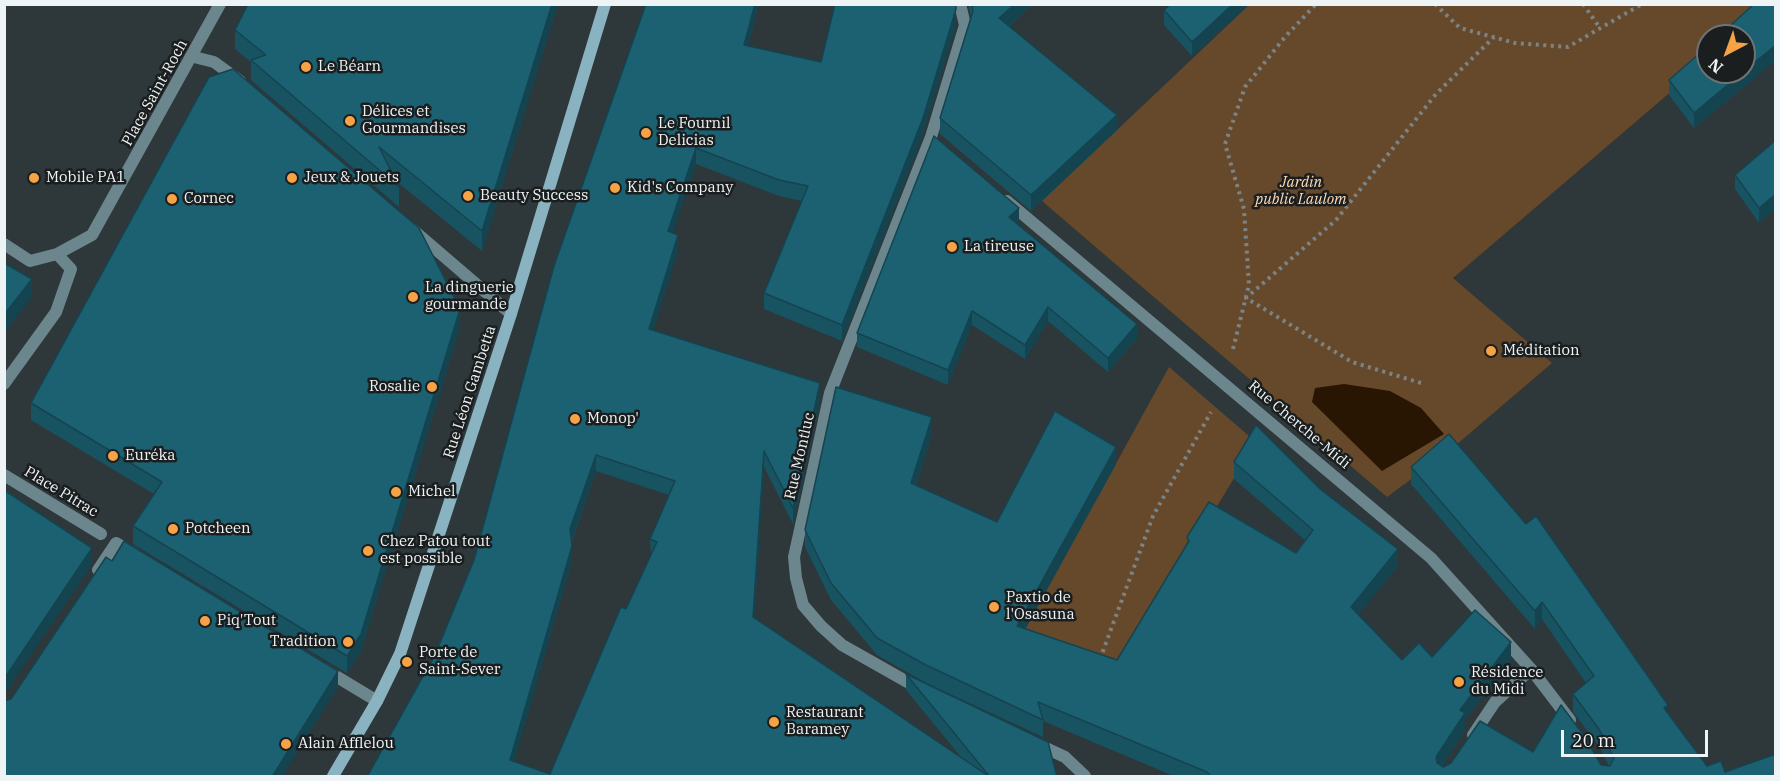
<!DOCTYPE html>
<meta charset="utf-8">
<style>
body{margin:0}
#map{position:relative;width:1780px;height:781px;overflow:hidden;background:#2e373a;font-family:"IBM Plex Serif",serif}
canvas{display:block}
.frame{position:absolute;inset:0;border:6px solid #eef3f5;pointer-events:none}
.north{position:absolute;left:1696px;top:24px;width:60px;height:60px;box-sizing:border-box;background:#1a1e1f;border:2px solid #6f7375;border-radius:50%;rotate:221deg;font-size:16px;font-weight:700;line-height:24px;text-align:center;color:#eef3f5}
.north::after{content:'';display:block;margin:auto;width:21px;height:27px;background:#f6a246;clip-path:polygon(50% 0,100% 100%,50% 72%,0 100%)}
.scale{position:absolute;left:1561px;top:730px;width:147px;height:27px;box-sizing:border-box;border:3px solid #eef3f5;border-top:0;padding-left:8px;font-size:18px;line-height:21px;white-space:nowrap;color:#eef3f5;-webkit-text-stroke:4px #1a1e1f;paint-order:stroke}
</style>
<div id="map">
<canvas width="1780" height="781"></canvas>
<div class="frame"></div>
<div class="north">N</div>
<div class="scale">20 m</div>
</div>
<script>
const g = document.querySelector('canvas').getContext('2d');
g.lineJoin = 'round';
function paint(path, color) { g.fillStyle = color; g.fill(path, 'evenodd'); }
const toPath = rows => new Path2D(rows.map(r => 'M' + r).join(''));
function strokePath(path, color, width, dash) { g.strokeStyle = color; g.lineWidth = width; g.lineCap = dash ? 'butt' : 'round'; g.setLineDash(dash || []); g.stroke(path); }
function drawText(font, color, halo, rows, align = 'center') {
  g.font = font + ' "IBM Plex Serif",serif'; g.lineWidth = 5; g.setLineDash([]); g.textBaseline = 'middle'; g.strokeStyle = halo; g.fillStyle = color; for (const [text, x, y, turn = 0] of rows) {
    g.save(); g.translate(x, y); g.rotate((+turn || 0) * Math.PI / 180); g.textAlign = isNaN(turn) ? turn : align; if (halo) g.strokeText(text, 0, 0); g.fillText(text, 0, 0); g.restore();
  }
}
paint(toPath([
 [1249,5,1770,5,1735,36,1708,36,1708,60,1453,278,1552,363,1449,451,1387,497,1042,201],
 [1169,367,1256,442,1188,554,1113,686,1017,644]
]), '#66492b');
paint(toPath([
 [1344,384,1390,391,1421,408,1444,434,1382,471,1312,402,1315,388]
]), '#281603');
strokePath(toPath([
 [1435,4,1460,28,1515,43,1568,47,1642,4],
 [1583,4,1600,28],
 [1233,349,1249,285,1244,209,1225,144,1245,87,1285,37,1316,4],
 [1421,383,1352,362,1246,298,1336,220,1436,94,1494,37],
 [1100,659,1153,516,1211,412]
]), '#7b8385', 4, [3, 4.5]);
strokePath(toPath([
 [194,57,214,62,240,81],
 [1007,201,1431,558,1531,669,1570,720],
 [412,229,511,314],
 [4,244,30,261,57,254,92,235,220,4],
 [4,384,56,312,71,269,57,254],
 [4,475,101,534],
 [98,570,116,543,135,554],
 [324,669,377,701],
 [918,688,842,645,821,626,803,605,796,578,794,557,830,393,931,137,965,25,960,4],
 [1473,735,1495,702,1531,669],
 [1037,744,1065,757,1085,776]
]), '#6c868e', 12);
strokePath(toPath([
 [333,776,377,701,400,654,511,314,605,4]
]), '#89b3c0', 12);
paint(toPath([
 [558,4,482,251,396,181,399,187,399,207,251,80,251,62,235,49,235,30],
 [646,4,759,4,748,46,821,62,956,25,923,134,842,341,764,309,764,293,802,201,779,196,696,164,672,233,678,251,653,330,820,399,793,524,764,467,754,618,961,757,906,690,906,674,1057,777,367,777,435,655,474,560],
 [596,471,669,495,650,539,651,555,550,774,514,761,572,561,572,541],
 [968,4,1033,4,1009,26,1117,130,1031,211,940,134,940,118,971,17],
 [1249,4,1192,56,1164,25,1164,10],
 [1776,4,1776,60,1694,128,1669,95,1669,80],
 [1776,140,1776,208,1759,223,1735,189,1735,175],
 [1019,222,1017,224,1137,338,1108,372,1048,321,1025,359,972,325,948,385,857,347,857,333],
 [460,327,361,651,347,673,133,544,133,526,154,494,31,420,31,403],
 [932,434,916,485,997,522,1116,464,1025,629,1117,660,1187,544,1187,537,1296,553,1305,540,1234,479,1234,462,1398,566,1358,615,1402,660,1432,657,1511,660,1465,720,1465,730,1442,766,1443,767,1533,752,1601,765,1609,766,1599,746,1573,712,1573,694,1586,683,1542,619,1535,629,1411,484,1411,467,1668,713,1707,766,1725,772,1776,777,1176,777,1043,721,1043,737,926,683,877,655,831,600,805,547,805,530]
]), '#185362');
paint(toPath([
 [552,4,558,4,482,251,482,231],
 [755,4,759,4,744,61,744,45],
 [1015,4,1033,4,999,34,999,18],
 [1233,4,1249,4,1192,56,1192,42],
 [956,9,956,25,923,134,842,341,842,325],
 [1776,45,1776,60,1694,128,1694,113],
 [1117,115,1117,130,1031,211,1031,195],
 [696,148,696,164,668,247,668,231],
 [1776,194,1776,208,1759,223,1759,208],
 [1019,208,1019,222,1009,231,1009,217],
 [678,235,678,251,649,345,649,329],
 [32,279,32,297,4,333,4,315],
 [1048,307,1048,321,1025,359,1025,345],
 [460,309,460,327,361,651,347,673,347,656],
 [972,311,972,325,948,385,948,370],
 [1137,324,1137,338,1108,372,1108,358],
 [820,383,820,399,793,524,793,508],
 [932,417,932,434,911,500,911,483],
 [1116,447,1116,464,1017,644,1017,626],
 [764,451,764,467,753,633,753,617],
 [596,455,596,471,570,545,570,529],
 [572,546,572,561,510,776,510,760],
 [92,548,92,565,4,695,4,679],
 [1398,549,1398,566,1351,624,1351,607],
 [1542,602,1542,619,1535,629,1535,611],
 [1511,642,1511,660,1465,720,1465,730,1436,775,1436,757,1460,710],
 [338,671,338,687,282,777,272,777]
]), '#144450');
const building = toPath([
 [248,4,552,4,482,231,379,147,399,187,251,60,266,55,235,30,248,4],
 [646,4,755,4,744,45,821,62,835,4,956,4,956,9,923,118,842,325,764,293,808,186,779,180,696,148,668,231,678,235,649,329,820,383,793,508,764,451,753,617,990,777,367,777,435,655,474,560,554,266,646,4],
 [596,455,675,481,650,539,657,542,626,609,621,607,550,774,510,760,572,546,570,529,596,455],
 [972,4,1015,4,999,18,1117,115,1031,195,940,118,973,11,972,4],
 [1171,4,1233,4,1192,42,1164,10,1171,4],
 [1754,4,1776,4,1776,45,1744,71,1744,36,1719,36,1754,4],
 [1708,46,1708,72,1743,72,1694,113,1669,80,1708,46],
 [233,69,419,228,460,309,361,634,347,656,133,526,162,482,31,403,209,77,233,69],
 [934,136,1019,208,1009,217,1137,324,1108,358,1048,307,1025,345,972,311,948,370,857,333,934,136],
 [1776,140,1776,194,1759,208,1735,175,1776,140],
 [4,263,32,279,4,315,4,263],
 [836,387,932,417,911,483,997,522,1055,411,1116,447,1017,626,1117,660,1189,541,1187,537,1209,502,1296,553,1313,530,1234,462,1256,425,1320,489,1398,549,1351,607,1402,660,1419,643,1432,657,1475,610,1511,642,1460,710,1465,713,1436,757,1437,763,1443,767,1451,763,1480,721,1533,752,1561,705,1585,737,1601,765,1610,766,1614,758,1599,729,1573,694,1594,676,1542,602,1535,611,1411,467,1449,434,1526,524,1536,516,1668,705,1664,708,1707,766,1721,761,1725,772,1776,754,1776,777,1212,777,1207,772,1038,702,1043,720,926,665,877,638,831,583,805,530,836,387],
 [4,490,92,548,4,679,4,490],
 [124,541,338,671,272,777,4,777,4,701,11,699,106,557,112,561,124,541],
 [906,674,1048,742,1057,777,990,777,906,674]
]);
paint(building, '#1c6172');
strokePath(building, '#144450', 1.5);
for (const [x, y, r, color] of [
 [306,67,6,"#f6a246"],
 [350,121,6,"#f6a246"],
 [646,133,6,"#f6a246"],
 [34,178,6,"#f6a246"],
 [292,178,6,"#f6a246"],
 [615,188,6,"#f6a246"],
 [468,196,6,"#f6a246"],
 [172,199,6,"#f6a246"],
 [952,247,6,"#f6a246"],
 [413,297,6,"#f6a246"],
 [1491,351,6,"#f6a246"],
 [432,387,6,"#f6a246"],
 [575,419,6,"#f6a246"],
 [113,456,6,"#f6a246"],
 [396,492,6,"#f6a246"],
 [173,529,6,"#f6a246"],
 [368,551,6,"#f6a246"],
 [994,607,6,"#f6a246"],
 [205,621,6,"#f6a246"],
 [348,642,6,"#f6a246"],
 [407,662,6,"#f6a246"],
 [1459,682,6,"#f6a246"],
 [774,722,6,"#f6a246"],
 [286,744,6,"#f6a246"]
]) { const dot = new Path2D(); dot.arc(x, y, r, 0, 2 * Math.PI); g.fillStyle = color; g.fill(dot); strokePath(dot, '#1a1e1f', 2); }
drawText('15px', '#eef3f5', '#1a1e1f', [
 ["Le Béarn",318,67],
 ["Délices et",362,112],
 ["Gourmandises",362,129],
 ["Le Fournil",658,124],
 ["Delicias",658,141],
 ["Mobile PA1",46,178],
 ["Jeux & Jouets",304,178],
 ["Kid's Company",627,188],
 ["Beauty Success",480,196],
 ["Cornec",184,199],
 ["La tireuse",964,247],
 ["La dinguerie",425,288],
 ["gourmande",425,305],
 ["Méditation",1503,351],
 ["Rosalie",420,387,"right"],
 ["Monop'",587,419],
 ["Euréka",125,456],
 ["Michel",408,492],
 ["Potcheen",185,529],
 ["Chez Patou tout",380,542],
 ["est possible",380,559],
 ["Paxtio de",1006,598],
 ["l'Osasuna",1006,615],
 ["Piq'Tout",217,621],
 ["Tradition",336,642,"right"],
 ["Porte de",419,653],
 ["Saint-Sever",419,670],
 ["Résidence",1471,673],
 ["du Midi",1471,690],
 ["Restaurant",786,713],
 ["Baramey",786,730],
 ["Alain Afflelou",298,744]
], 'left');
drawText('15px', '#eef3f5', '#1a1e1f', [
 ["Place Saint-Roch",155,93,-61],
 ["Rue Léon Gambetta",470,392,-72],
 ["Rue Cherche-Midi",1299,425,40],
 ["Rue Montluc",800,456,-77],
 ["Place Pitrac",61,492,31]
]);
drawText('italic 15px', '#fedab7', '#1a1e1f', [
 ["Jardin",1301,183],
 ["public Laulom",1301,200]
]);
</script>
